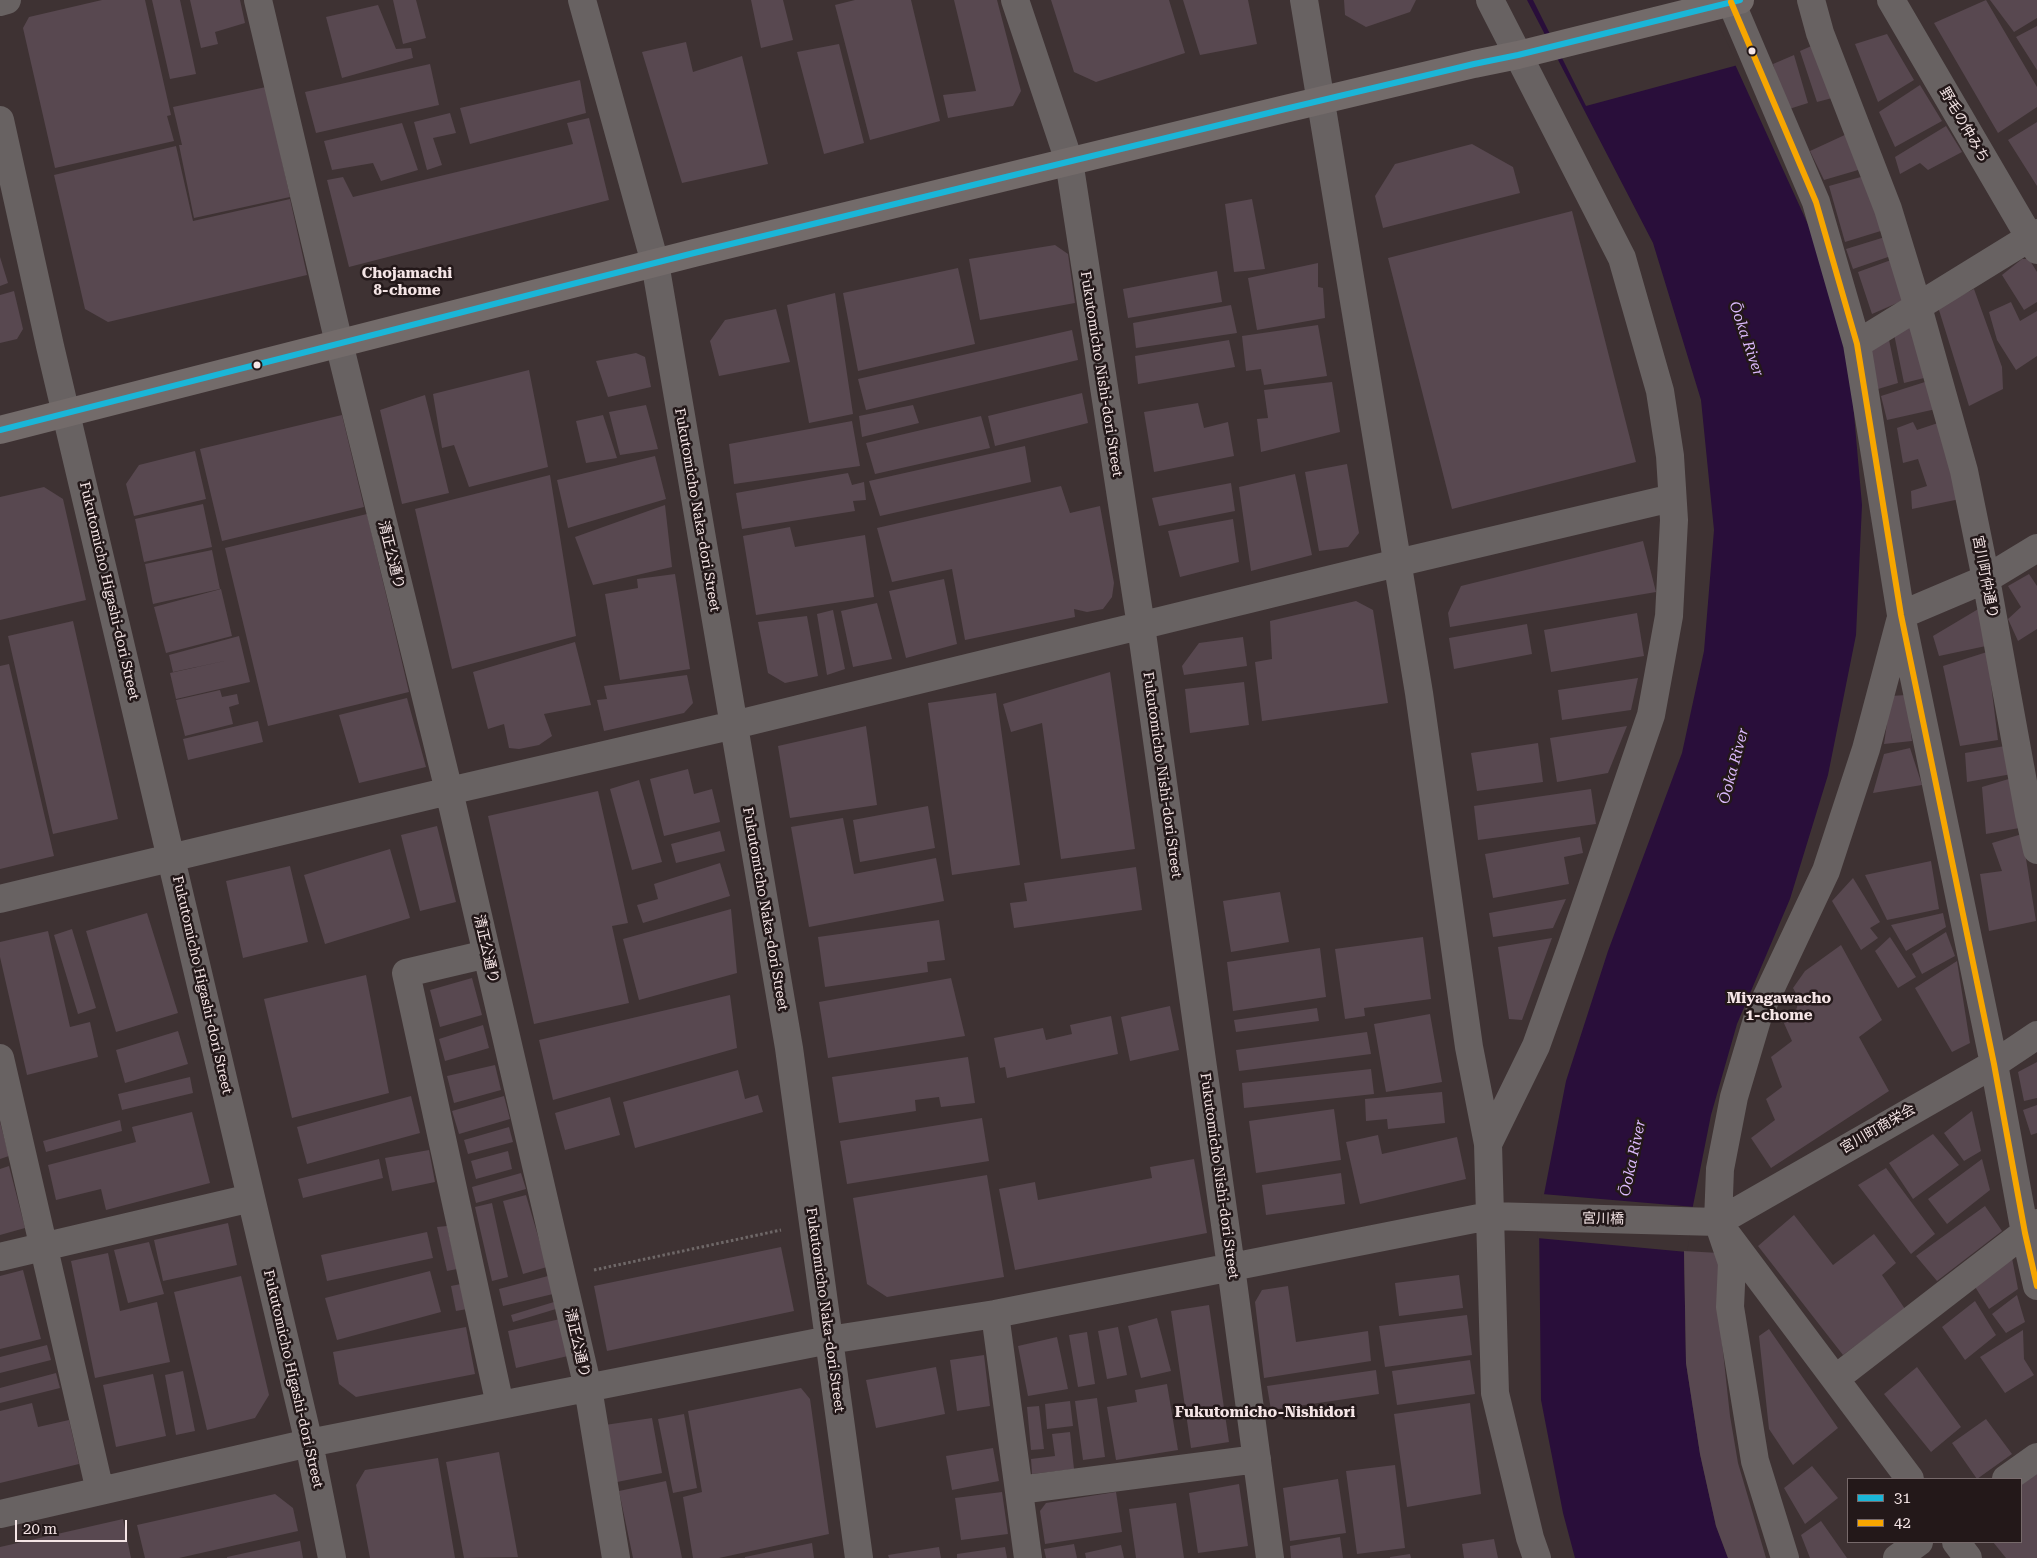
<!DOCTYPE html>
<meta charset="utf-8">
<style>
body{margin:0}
#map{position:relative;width:2037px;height:1558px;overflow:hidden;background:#3e3233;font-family:"Roboto Serif",serif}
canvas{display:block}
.legend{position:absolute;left:1847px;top:1478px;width:175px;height:65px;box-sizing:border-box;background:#231819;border:1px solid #776a6b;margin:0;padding:6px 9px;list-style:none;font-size:15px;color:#f5e5e6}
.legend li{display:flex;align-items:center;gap:10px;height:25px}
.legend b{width:25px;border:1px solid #776a6b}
.scale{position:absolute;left:15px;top:1520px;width:112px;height:22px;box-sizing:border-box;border:2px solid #f5e5e6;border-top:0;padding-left:6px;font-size:15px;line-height:18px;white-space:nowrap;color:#f5e5e6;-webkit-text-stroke:4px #231819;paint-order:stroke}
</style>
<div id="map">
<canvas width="2037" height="1558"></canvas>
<ul class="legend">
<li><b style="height:6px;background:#1ab6d8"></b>31</li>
<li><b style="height:6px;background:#f7a600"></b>42</li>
</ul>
<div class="scale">20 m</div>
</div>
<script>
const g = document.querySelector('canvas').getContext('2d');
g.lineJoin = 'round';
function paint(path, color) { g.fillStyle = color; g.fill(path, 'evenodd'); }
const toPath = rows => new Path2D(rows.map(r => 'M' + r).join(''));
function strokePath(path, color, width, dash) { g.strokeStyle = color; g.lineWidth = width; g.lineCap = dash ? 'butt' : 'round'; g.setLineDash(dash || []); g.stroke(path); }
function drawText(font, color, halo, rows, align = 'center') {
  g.font = font + ' "Roboto Serif","Noto Sans JP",serif'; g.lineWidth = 5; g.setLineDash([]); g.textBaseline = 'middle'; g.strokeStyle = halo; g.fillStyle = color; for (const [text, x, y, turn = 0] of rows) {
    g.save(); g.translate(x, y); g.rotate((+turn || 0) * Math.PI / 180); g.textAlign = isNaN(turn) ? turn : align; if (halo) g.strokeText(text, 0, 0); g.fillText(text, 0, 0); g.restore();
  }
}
paint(toPath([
 [1527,0,1704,0,1723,38,1811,231,1850,369,1862,505,1856,635,1828,775,1790,899,1737,1024,1711,1115,1684,1251,1686,1363,1700,1454,1716,1526,1728,1558,1575,1558,1563,1513,1541,1400,1539,1220,1566,1081,1608,951,1682,753,1704,651,1714,530,1701,400,1653,243]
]), '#290e3a');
paint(toPath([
 [1533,0,1706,0,1738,65,1586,106],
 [1542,1194,1695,1207,1687,1252,1537,1238]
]), '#3e3233');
paint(toPath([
 [102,0,145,0,171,115,167,116,174,141,55,168,23,28,29,17],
 [152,0,180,0,196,74,170,79],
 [190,0,240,0,245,23,215,32,218,44,201,48],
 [393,0,416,0,426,38,403,44],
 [751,0,783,0,793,40,761,48],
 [855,0,911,0,940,121,870,140,835,5],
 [954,0,997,0,1021,91,1013,106,948,118,943,95,976,91],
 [1051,0,1169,0,1185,53,1096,82,1074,72],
 [1183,0,1248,0,1257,44,1200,55],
 [1344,0,1416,0,1410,12,1366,27,1345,15],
 [1986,0,2037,87,2037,107,1998,133,1934,23],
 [1990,0,2037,0,2037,18,2014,32],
 [378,5,396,49,411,48,413,58,342,78,326,17],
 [2037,26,2037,70,2016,37],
 [1887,34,1914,80,1878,102,1855,44],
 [686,42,693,72,742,56,768,164,682,183,642,52],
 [839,44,864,143,824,154,797,52],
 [1816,44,1836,97,1817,102,1800,51],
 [1794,55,1808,103,1786,110,1773,64],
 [430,64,439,105,316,133,305,92],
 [580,80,586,113,470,144,460,108],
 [1920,85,1942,121,1895,147,1879,112],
 [266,87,290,197,194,218,179,145,182,145,173,107],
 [450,113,456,133,433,138,442,165,427,170,414,122],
 [589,118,609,200,349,267,327,180,343,177,353,197,573,144,567,123],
 [2037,122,2037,186,2008,140],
 [402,123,418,170,381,181,373,163,332,170,324,141],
 [1946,126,1962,152,1928,170,1920,163,1900,174,1895,157],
 [1849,133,1865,168,1824,180,1810,151],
 [1472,144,1513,167,1520,193,1383,228,1375,196,1395,164],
 [176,146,193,221,290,199,307,275,108,322,85,309,54,175],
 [1868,175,1884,230,1845,242,1829,186],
 [1252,199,1265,269,1234,272,1225,204],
 [1572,211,1636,462,1452,509,1388,258],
 [1885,237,1891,256,1853,269,1846,249],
 [1055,245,1068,254,1075,303,980,320,969,259],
 [0,257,8,283,0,286],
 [2022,259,2029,259,2037,272,2037,302,2024,310,2002,275],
 [1891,260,1904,300,1872,314,1858,272],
 [1318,263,1318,287,1323,288,1325,318,1257,330,1248,278],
 [958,268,975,344,858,371,843,293],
 [1217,271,1222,302,1128,318,1123,289],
 [1974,289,2002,367,2003,389,1969,406,1938,307],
 [14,291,23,329,17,339,0,343,0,295],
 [835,293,853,414,809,423,787,305],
 [2011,302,2020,321,2037,311,2037,356,2016,370,1997,340,1989,312],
 [1231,305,1237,333,1136,348,1133,323],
 [776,309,790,362,719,376,710,341,725,320],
 [1916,324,1928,377,1904,383,1894,334],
 [1318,325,1327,376,1264,385,1261,369,1246,371,1242,336],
 [1072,330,1078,360,866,410,858,379],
 [1888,335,1898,383,1878,389,1868,347],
 [1229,340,1235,367,1138,384,1135,356],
 [636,353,645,357,651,387,608,397,596,361],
 [529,370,548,467,469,487,454,445,442,448,433,394],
 [1928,381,1936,409,1887,420,1881,396],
 [1332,382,1340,432,1261,452,1257,419,1268,418,1264,390],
 [1082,393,1088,423,995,446,988,416],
 [425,395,449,493,402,504,380,410],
 [1198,403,1204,428,1228,422,1234,456,1154,472,1144,412],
 [646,405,658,449,620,455,609,412],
 [913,405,919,423,862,437,859,416],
 [342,415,364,507,222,541,200,449],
 [603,415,617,458,586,463,576,421],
 [981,416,990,448,875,474,866,443],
 [852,421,860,466,734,484,729,444],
 [1913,422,1917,430,1938,423,1960,499,1912,509,1911,491,1927,486,1918,459,1903,463,1897,428],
 [1025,446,1031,482,880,516,869,481],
 [195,451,206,499,134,516,126,484,139,465],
 [655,456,666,499,568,528,557,480],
 [1347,464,1359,533,1348,547,1319,551,1305,472],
 [848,473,852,485,864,482,866,500,853,501,855,511,742,529,736,493],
 [1295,474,1312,555,1251,571,1239,487],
 [550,475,576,636,452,669,415,509],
 [1231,483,1235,511,1159,526,1152,498],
 [1061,486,1070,513,1100,506,1114,583,1112,597,1103,609,1087,612,1074,609,1075,617,965,640,952,569,892,582,877,528],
 [44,487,63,499,86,600,0,620,0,497],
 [203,504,212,547,144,562,135,519],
 [665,505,672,567,593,585,575,537],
 [367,514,409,692,268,726,225,548],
 [1233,519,1239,562,1180,577,1168,531],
 [790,527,795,547,865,535,874,597,756,615,743,536],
 [1643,541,1656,592,1450,627,1448,613,1461,586],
 [212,550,220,589,153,604,145,564],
 [675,574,690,669,620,680,605,594,638,588,637,579],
 [2029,574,2037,586,2037,629,2018,641,2008,619,2021,607,2008,586],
 [944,579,957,644,906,658,889,591],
 [221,589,232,636,166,653,154,607],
 [1356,601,1373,610,1388,703,1262,721,1255,662,1272,659,1270,621],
 [877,603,892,659,853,667,841,611],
 [1980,608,1986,646,1939,656,1933,636],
 [833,610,845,669,827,675,817,614],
 [1637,613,1644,656,1551,672,1544,630],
 [807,616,818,676,785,683,768,673,758,622],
 [73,621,118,819,53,834,8,636],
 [1527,624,1532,654,1454,669,1449,638],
 [239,636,250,682,176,699,170,673,229,660,173,672,169,655],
 [1243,637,1247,666,1184,675,1182,666,1199,643],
 [575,642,591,705,544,714,552,736,539,745,519,749,509,748,504,724,488,729,473,672],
 [1987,652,1998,740,1960,746,1943,666],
 [9,664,54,856,0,869,0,666],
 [1110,672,1135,849,1061,859,1042,723,1011,732,1003,704],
 [687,675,693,703,684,713,604,731,597,700,607,699,604,686],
 [1638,678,1631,710,1562,720,1558,690],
 [1244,682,1249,725,1190,733,1185,689],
 [220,690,222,697,237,694,239,704,229,707,233,724,185,736,176,700],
 [996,693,1020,865,952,875,928,703],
 [1906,695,1912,741,1884,744,1891,696],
 [407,698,426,767,359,783,339,715],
 [258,721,263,742,188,760,183,739],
 [866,726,877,805,790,818,778,746],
 [1627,726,1608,773,1557,782,1550,738],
 [1538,743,1543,782,1477,791,1471,753],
 [2005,746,2012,774,1967,782,1965,753],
 [1910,748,1922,785,1873,793,1884,754],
 [688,769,694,794,712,789,720,822,664,836,650,779],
 [2012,778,2025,827,1986,834,1982,787],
 [639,780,662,862,632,870,610,789],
 [1591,789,1596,824,1478,840,1474,806],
 [598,791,628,923,612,926,629,1003,534,1024,488,816],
 [928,806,935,848,860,862,853,820],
 [843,818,854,874,936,858,944,901,809,927,791,827],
 [437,826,456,902,420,911,401,835],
 [720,831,725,851,676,863,671,844],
 [2022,834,2036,921,1989,931,1980,874,2002,871,1992,843],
 [1580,837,1583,853,1564,857,1569,884,1493,898,1485,854],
 [390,849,410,918,325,944,304,875],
 [1931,861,1939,909,1887,920,1865,875],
 [720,863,730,896,643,923,637,905,658,899,654,884],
 [290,866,308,942,243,958,226,881],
 [1136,867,1142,910,1014,928,1010,903,1027,901,1024,883],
 [1853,878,1880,922,1870,928,1878,938,1861,950,1832,901],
 [1280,892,1289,942,1231,952,1223,901],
 [1566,899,1553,928,1493,937,1489,913],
 [731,909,737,973,639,1000,623,939],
 [147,913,178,1013,116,1032,86,931],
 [1943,913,1946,927,1906,951,1891,925],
 [939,920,945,960,927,962,928,972,825,987,818,937],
 [72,929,96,1008,78,1014,54,935],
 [48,931,70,1027,90,1022,98,1057,27,1075,0,957,0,942],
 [1946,932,1955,956,1922,974,1912,954],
 [1423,937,1431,999,1364,1008,1365,1016,1345,1019,1335,949],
 [1890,937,1916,977,1898,988,1875,951],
 [1552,938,1522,1020,1509,1019,1498,947],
 [1841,945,1882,1020,1859,1037,1889,1091,1771,1168,1751,1138,1775,1120,1766,1099,1782,1087,1771,1057,1792,1041,1783,1021,1797,1008,1798,997,1793,988,1805,971],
 [1320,948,1326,997,1233,1011,1227,962],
 [1957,961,1970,1043,1952,1052,1915,988],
 [366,975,389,1093,292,1118,264,999],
 [472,978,482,1015,440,1027,430,990],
 [951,978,965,1036,828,1058,819,1002],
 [730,995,737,1048,553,1100,539,1040],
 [1170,1006,1179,1050,1130,1061,1121,1017],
 [1317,1008,1319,1021,1236,1032,1234,1020],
 [1430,1014,1442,1082,1386,1092,1374,1024],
 [1111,1016,1118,1054,1007,1078,1005,1067,1000,1068,994,1038,1043,1028,1046,1040,1072,1034,1070,1025],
 [483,1025,489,1048,445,1061,439,1039],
 [178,1031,188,1064,125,1083,116,1050],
 [1367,1032,1371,1054,1239,1071,1236,1050],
 [968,1057,975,1103,941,1107,939,1097,915,1100,916,1111,839,1123,832,1077],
 [2037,1062,2037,1098,2024,1101,2018,1072],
 [495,1065,501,1090,454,1103,447,1076],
 [1371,1069,1374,1094,1244,1108,1242,1083],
 [738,1070,745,1099,758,1095,763,1112,635,1148,623,1102],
 [190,1077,193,1093,122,1110,118,1094],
 [1442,1092,1445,1123,1388,1129,1387,1119,1366,1121,1365,1099],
 [411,1096,420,1133,307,1164,297,1127],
 [504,1096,510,1119,459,1134,452,1111],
 [610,1097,620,1135,565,1150,555,1113],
 [2037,1105,2037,1133,2031,1135,2023,1110],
 [1334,1109,1341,1160,1256,1173,1249,1121],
 [1972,1111,1981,1151,1964,1161,1944,1133],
 [192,1112,210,1183,106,1210,101,1189,56,1200,48,1165,136,1142,132,1127],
 [982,1118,989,1161,847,1184,840,1141],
 [120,1120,122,1131,46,1152,43,1141],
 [0,1122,9,1156,0,1159],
 [509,1127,513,1142,468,1154,464,1140],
 [1933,1134,1959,1165,1913,1199,1889,1163],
 [1378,1135,1382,1154,1457,1137,1466,1179,1360,1204,1346,1142],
 [429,1150,435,1182,392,1191,385,1158],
 [508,1151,512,1169,476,1179,471,1161],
 [379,1159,383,1178,303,1198,298,1179],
 [1194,1159,1207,1233,1015,1270,999,1189,1035,1182,1038,1200,1152,1178,1150,1167],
 [1982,1159,1990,1190,1947,1224,1928,1199],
 [9,1166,25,1228,0,1235,0,1169],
 [1886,1168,1935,1234,1911,1254,1858,1185],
 [521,1173,526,1189,476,1203,472,1187],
 [1341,1173,1345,1204,1266,1215,1262,1185],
 [987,1175,1004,1277,887,1297,867,1284,853,1198],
 [526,1195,547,1267,523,1274,503,1201],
 [492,1203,508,1277,492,1281,475,1207],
 [1985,1206,2002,1231,1937,1281,1916,1256],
 [1794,1215,1833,1265,1874,1234,1896,1263,1882,1275,1905,1309,1843,1355,1758,1246],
 [228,1223,237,1265,163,1281,154,1240],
 [447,1226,457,1269,447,1271,437,1227],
 [427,1232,433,1258,327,1281,321,1255],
 [149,1242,164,1294,128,1303,114,1250],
 [781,1247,794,1311,607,1351,594,1286],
 [1684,1251,1719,1253,1720,1324,1730,1416,1738,1463,1766,1558,1728,1558,1716,1526,1700,1454,1686,1363],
 [108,1253,120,1311,157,1302,170,1362,95,1378,71,1261],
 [2011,1253,2018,1289,1989,1309,1972,1282],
 [23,1270,41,1339,0,1349,0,1276],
 [430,1271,441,1312,337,1340,325,1298],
 [1459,1275,1463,1308,1399,1316,1395,1283],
 [241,1276,269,1395,255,1418,207,1430,174,1292],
 [548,1276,553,1294,503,1306,499,1289],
 [461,1284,467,1309,456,1311,451,1286],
 [1288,1286,1296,1342,1368,1331,1371,1361,1264,1378,1255,1302,1262,1290],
 [2017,1295,2025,1322,2006,1333,1992,1314],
 [1975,1301,1996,1335,1965,1360,1942,1327],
 [554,1302,556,1309,513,1322,511,1315],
 [1209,1305,1229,1442,1191,1448,1171,1311],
 [1467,1315,1472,1355,1385,1367,1379,1326],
 [1157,1318,1171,1371,1141,1378,1128,1326],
 [560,1319,568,1356,516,1368,508,1331],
 [466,1327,475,1374,356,1397,339,1384,333,1352],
 [1118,1327,1127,1375,1107,1379,1098,1331],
 [1769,1329,1838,1428,1793,1465,1769,1429,1759,1336],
 [2023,1330,2024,1359,2034,1375,2005,1393,1980,1357],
 [1087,1332,1095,1384,1078,1387,1069,1335],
 [1057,1337,1068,1389,1028,1396,1018,1346],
 [47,1345,51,1360,0,1373,0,1357],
 [984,1355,990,1406,957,1411,950,1360],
 [1470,1360,1475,1394,1397,1405,1392,1371],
 [936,1367,945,1414,876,1428,866,1380],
 [1917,1367,1961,1427,1931,1452,1884,1394],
 [1376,1370,1379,1394,1271,1410,1267,1386],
 [183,1371,195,1431,176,1435,165,1375],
 [56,1373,60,1388,0,1403,0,1388],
 [153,1374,166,1436,116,1447,103,1385],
 [1167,1384,1178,1450,1116,1460,1107,1407,1137,1402,1135,1390],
 [801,1388,810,1399,829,1534,719,1558,693,1558,683,1497,702,1492,688,1411],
 [1097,1398,1105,1457,1083,1460,1075,1401],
 [1070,1401,1073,1426,1047,1429,1045,1404],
 [32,1403,38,1427,69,1420,79,1464,0,1483,0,1411],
 [1470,1403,1481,1494,1407,1507,1394,1414],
 [1039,1406,1044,1449,1031,1450,1027,1407],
 [684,1414,697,1488,673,1493,658,1419],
 [652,1418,662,1473,617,1482,605,1425],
 [1986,1419,2012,1454,1977,1479,1952,1443],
 [1070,1432,1074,1469,1032,1474,1031,1459,1055,1456,1052,1434],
 [993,1448,999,1481,952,1490,946,1456],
 [499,1452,518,1557,464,1558,446,1462],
 [438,1458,455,1558,370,1558,356,1485,365,1470],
 [1395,1465,1405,1548,1357,1554,1346,1471],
 [1812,1466,1838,1498,1805,1524,1784,1488],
 [2037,1472,2037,1558,2006,1558,1993,1542,2021,1542,2021,1485],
 [1338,1479,1346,1533,1290,1541,1283,1488],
 [666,1481,682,1558,633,1558,619,1491],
 [1239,1484,1248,1546,1198,1553,1189,1493],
 [1002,1492,1008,1534,961,1540,955,1498],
 [1116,1492,1122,1532,1045,1544,1040,1511,1046,1503],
 [275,1494,293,1508,298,1531,179,1558,145,1558,137,1525],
 [1176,1503,1184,1558,1136,1558,1129,1509],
 [123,1519,131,1558,0,1558,0,1547],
 [1821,1521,1847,1558,1810,1558,1801,1535],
 [1340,1537,1343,1558,1291,1558,1290,1546],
 [1494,1539,1498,1558,1464,1558,1462,1544],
 [300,1541,303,1558,227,1558,227,1557],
 [812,1543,814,1558,745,1558,745,1557],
 [1074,1544,1077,1558,1046,1558,1044,1549],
 [1121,1545,1124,1558,1086,1558,1085,1553],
 [939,1547,941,1558,889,1558,888,1555],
 [1005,1547,1007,1558,957,1558,957,1554],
 [1410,1554,1411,1558,1390,1558,1390,1557]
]), '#584850');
strokePath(toPath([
 [594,1270,781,1230]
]), '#6f6868', 3, [2.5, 2.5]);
strokePath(toPath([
 [258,0,339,343,449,791,562,1277,588,1388,616,1558],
 [582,0,655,263,789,1048,859,1558],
 [1015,0,1069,161,1141,626,1231,1267,1270,1558],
 [1304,0,1419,693,1469,1047,1488,1144,1495,1393,1530,1538,1537,1558],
 [1811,0,1820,33,1888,209,1918,307,1964,471,1986,579,2029,815,2037,850],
 [1891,0,2037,250],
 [0,2,7,0],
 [1731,2,1816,202,1857,344,1901,615,1994,1064,2025,1233,2037,1286],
 [0,120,50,346,309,1443,332,1558],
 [1857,344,2037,233],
 [1901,615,1986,579,2037,548],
 [0,899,449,791,734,725,1397,563,1672,498],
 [487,954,406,973,500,1405],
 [0,1058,100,1491],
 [1488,1144,1536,1046,1571,948,1651,715,1669,616,1674,520,1670,456,1660,391,1622,258,1490,0],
 [1718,1222,1994,1064,2037,1035],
 [1728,1236,1910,1479],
 [0,1257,251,1198],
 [995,1314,1028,1558],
 [1835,1379,2037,1223],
 [2006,1479,2037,1457],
 [1019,1490,1257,1459],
 [0,1514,309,1443,829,1340,995,1314,1489,1216,1718,1222],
 [1956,1542,1968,1558],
 [1785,1558,1755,1461,1730,1307,1732,1263,1718,1222,1720,1169,1734,1097,1759,1013,1826,871,1866,749,1900,621],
 [1897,1558,1919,1542]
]), '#686262', 28);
strokePath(toPath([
 [0,430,694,253,1285,109,1474,64,1518,55,1740,0]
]), '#736b6a', 28);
strokePath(toPath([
 [0,430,694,253,1285,109,1474,64,1518,55,1740,0]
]), '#1ab6d8', 6);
strokePath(toPath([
 [1731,2,1816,202,1857,344,1901,615,1994,1064,2025,1233,2037,1286]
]), '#f7a600', 6);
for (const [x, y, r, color] of [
 [1752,51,4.5,"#f5e5e6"],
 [257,365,4.5,"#f5e5e6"]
]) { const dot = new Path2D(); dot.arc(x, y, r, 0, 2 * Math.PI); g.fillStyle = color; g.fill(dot); strokePath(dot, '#231819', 2); }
drawText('14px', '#f5e5e6', '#231819', [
 ["野毛の仲みち",1964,125,60],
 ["Fukutomicho Nishi-dori Street",1101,374,81],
 ["Fukutomicho Naka-dori Street",697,510,80],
 ["清正公通り",391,555,76],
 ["宮川町仲通り",1985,577,79],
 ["Fukutomicho Higashi-dori Street",109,591,77],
 ["Fukutomicho Nishi-dori Street",1162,775,82],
 ["Fukutomicho Naka-dori Street",765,909,80],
 ["清正公通り",486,949,77],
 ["Fukutomicho Higashi-dori Street",202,985,77],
 ["宮川町商栄会",1878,1129,-30],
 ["Fukutomicho Nishi-dori Street",1219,1176,82],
 ["宮川橋",1603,1219,1],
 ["Fukutomicho Naka-dori Street",825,1310,82],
 ["清正公通り",577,1343,77],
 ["Fukutomicho Higashi-dori Street",293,1379,77]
]);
drawText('bold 15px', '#f5e5e6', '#231819', [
 ["Chojamachi",407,274],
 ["8-chome",407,291],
 ["Miyagawacho",1779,999],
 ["1-chome",1779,1016],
 ["Fukutomicho-Nishidori",1265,1413]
]);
drawText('italic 15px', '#dbb9fb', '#231819', [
 ["Ōoka River",1746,339,71],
 ["Ōoka River",1734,766,-75],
 ["Ōoka River",1633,1158,-78]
]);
</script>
